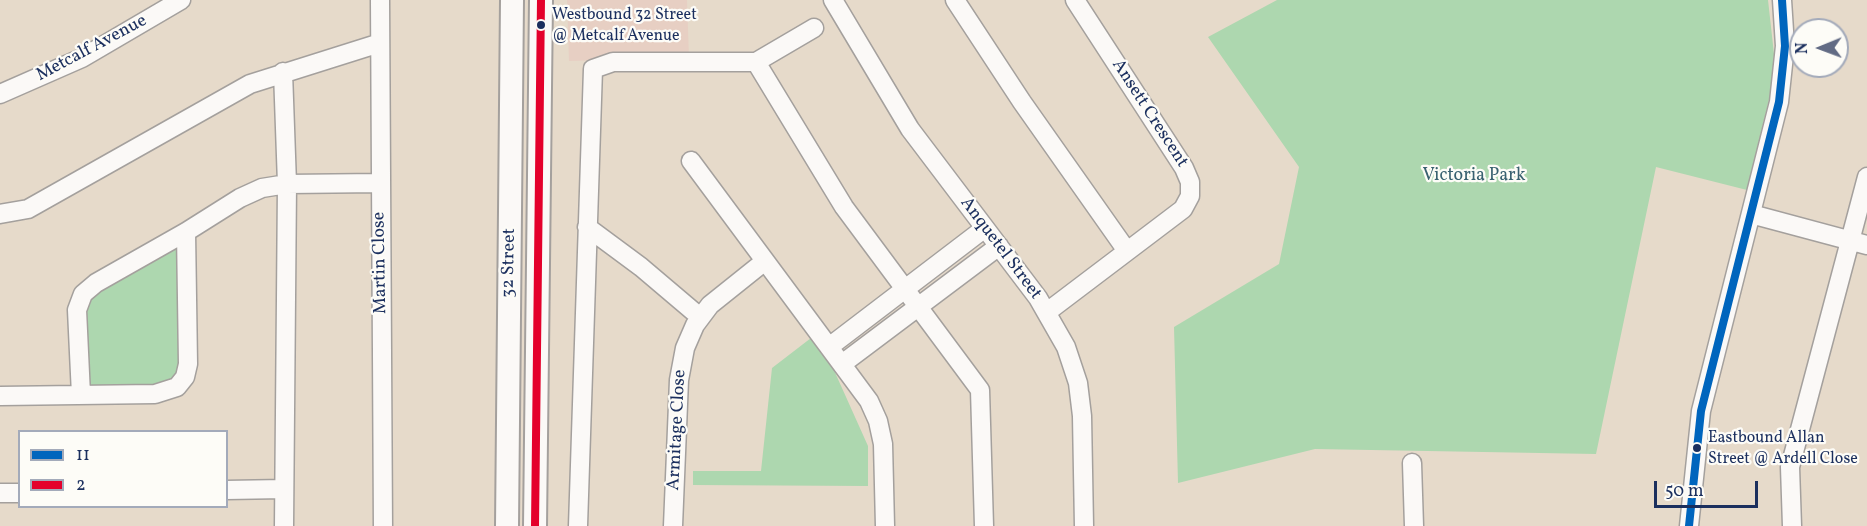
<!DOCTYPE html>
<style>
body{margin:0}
#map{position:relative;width:1867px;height:526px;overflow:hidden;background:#e6daca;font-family:Vollkorn,serif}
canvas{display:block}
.legend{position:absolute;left:18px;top:430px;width:210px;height:78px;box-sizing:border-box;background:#fdfcf7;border:2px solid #a3aaba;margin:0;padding:8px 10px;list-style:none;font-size:18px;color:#1b2f5e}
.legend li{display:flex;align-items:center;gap:12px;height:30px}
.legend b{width:30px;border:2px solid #a3aaba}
.north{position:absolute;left:1789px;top:18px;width:60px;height:60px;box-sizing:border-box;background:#fdfcf7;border:2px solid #a3aaba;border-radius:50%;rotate:269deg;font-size:16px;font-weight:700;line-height:24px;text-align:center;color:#1b2f5e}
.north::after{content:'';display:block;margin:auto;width:21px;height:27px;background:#626b84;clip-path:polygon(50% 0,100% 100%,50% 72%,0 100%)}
.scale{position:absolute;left:1654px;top:481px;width:104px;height:27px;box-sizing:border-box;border:3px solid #1b2f5e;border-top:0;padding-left:8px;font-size:18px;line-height:21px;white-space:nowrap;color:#1b2f5e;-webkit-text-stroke:4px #fdfcf7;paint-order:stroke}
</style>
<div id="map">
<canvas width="1867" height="526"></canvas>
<ul class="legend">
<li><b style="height:8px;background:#0065bd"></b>11</li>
<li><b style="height:8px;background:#e4002b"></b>2</li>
</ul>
<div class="north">N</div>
<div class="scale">50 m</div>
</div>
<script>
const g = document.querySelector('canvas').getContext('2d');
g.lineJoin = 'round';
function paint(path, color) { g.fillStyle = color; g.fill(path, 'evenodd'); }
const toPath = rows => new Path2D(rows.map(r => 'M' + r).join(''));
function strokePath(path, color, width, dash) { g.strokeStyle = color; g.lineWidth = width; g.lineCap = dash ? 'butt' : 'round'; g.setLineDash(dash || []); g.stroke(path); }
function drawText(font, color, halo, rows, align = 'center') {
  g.font = font + ' Vollkorn,serif'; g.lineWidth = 4.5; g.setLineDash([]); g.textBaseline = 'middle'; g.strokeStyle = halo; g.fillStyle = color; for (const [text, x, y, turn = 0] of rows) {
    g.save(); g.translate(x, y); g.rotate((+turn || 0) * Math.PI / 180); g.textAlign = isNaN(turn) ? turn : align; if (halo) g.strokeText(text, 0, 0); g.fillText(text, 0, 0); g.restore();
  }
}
paint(toPath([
 [567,0,687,0,689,58,569,61]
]), '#e7cfc3');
paint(toPath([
 [1277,0,1768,0,1774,54,1772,87,1747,190,1656,167,1596,454,1315,449,1178,483,1174,327,1279,264,1299,167,1208,37],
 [186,232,182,382,81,395,80,301],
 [811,338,833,368,868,446,868,486,693,485,693,471,761,471,772,368]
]), '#add7af');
const minor = toPath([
 [380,0,383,526],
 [833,0,910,129,1038,298,1066,347,1078,383,1082,416,1084,526],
 [955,0,1022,102,1127,251],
 [756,62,814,28],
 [283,72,287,184,284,526],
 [0,94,82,58,181,0],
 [691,161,869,401,878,421,883,444,885,526],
 [0,214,28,209,250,84,380,43],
 [1751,214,1867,245],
 [587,227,641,267,700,317],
 [1047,312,1183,209,1190,196,1190,182,1184,168,1075,0],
 [829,347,985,228],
 [842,364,999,246],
 [81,395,77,310,83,294,96,283,186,232,240,198,262,188,287,184,380,183],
 [0,396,155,394,177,387,185,377,188,364,186,232],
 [1412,463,1414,526],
 [226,490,284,489],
 [0,493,20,493],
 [578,526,593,69,613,62,756,62,844,207,980,390,984,526],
 [673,526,679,380,685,348,695,325,710,305,765,261],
 [1689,526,1701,411,1779,102,1785,46,1782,0],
 [1792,526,1790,467,1867,177]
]);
const major = toPath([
 [507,526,512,0],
 [535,526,541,0]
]);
strokePath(minor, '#a4a09d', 21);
strokePath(major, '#a4a09d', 26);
strokePath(minor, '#fbf9f7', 18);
strokePath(major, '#fbf9f7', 22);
strokePath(toPath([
 [1689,526,1701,411,1779,102,1785,46,1782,0]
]), '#0065bd', 8);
strokePath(toPath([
 [535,526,541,0]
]), '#e4002b', 8);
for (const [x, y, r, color] of [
 [541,25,5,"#1b2f5e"],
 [1697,448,5,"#1b2f5e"]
]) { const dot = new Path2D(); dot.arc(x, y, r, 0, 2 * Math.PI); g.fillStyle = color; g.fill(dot); strokePath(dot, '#fdfcf7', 2); }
drawText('16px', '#1b2f5e', '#fdfcf7', [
 ["Westbound 32 Street",552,16],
 ["@ Metcalf Avenue",552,37],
 ["Eastbound Allan",1708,439],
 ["Street @ Ardell Close",1708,460]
], 'left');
drawText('18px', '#1b2f5e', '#fdfcf7', [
 ["Metcalf Avenue",92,49,-28],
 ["Ansett Crescent",1149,114,57],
 ["Anquetel Street",1000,249,53],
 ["Martin Close",381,263,-91],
 ["32 Street",510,263,-89],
 ["Armitage Close",678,430,-87]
]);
drawText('18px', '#396170', '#fdfcf7', [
 ["Victoria Park",1474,177]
]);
</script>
